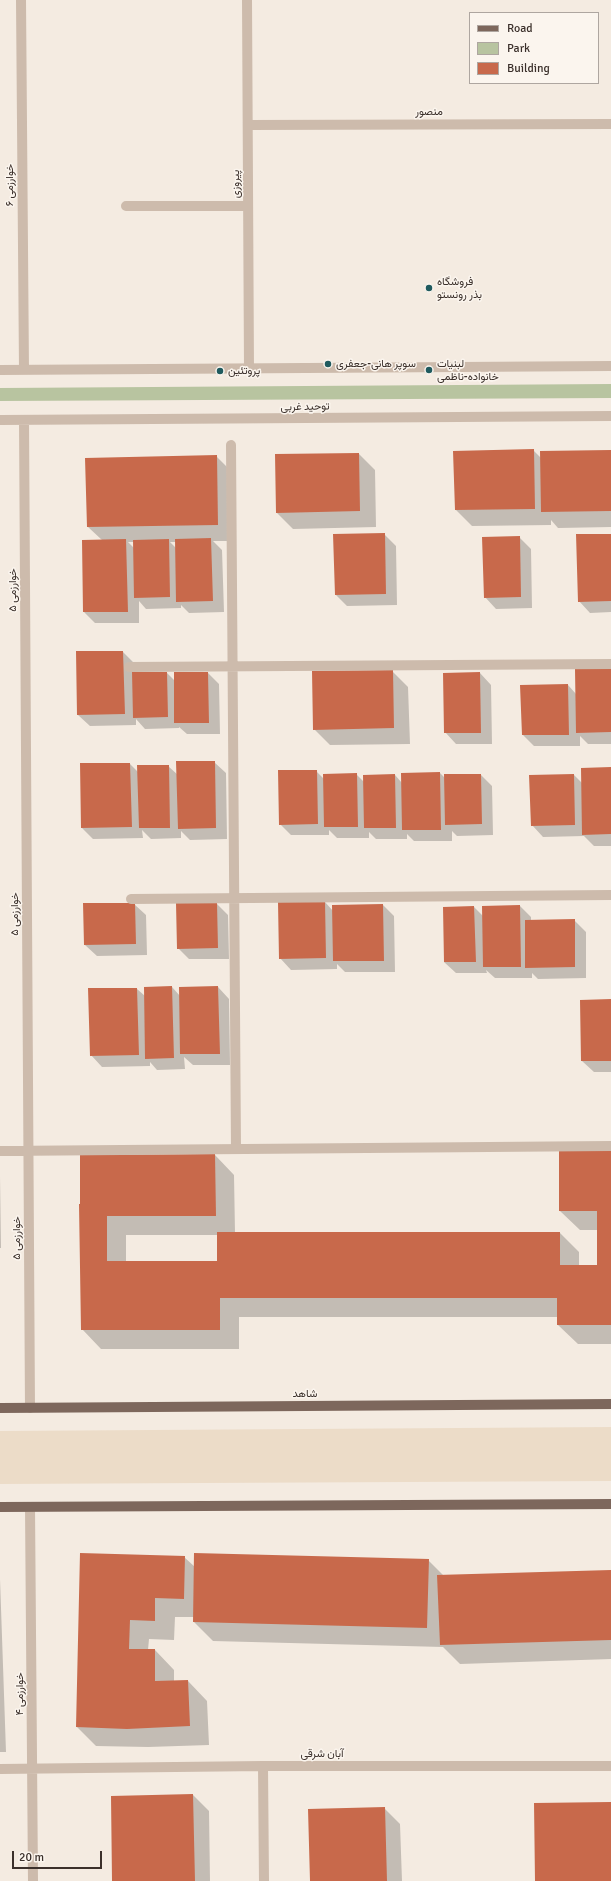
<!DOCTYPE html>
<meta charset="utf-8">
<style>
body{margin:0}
#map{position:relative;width:611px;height:1881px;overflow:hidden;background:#f4ebe1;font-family:Signika,sans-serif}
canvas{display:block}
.legend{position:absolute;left:469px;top:12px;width:130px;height:72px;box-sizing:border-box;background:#fbf5ee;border:1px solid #aea6a0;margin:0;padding:5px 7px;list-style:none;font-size:12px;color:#3b302b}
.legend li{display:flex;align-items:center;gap:8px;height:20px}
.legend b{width:20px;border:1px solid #aea6a0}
.scale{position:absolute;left:12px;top:1851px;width:90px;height:18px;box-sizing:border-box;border:2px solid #3b302b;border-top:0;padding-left:5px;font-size:12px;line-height:14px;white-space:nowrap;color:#3b302b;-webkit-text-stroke:3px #fbf5ee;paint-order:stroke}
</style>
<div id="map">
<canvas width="611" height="1881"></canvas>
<ul class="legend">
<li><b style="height:5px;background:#7d675c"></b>Road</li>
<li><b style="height:11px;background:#b8c4a0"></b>Park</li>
<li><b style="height:11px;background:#c8694b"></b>Building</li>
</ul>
<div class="scale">20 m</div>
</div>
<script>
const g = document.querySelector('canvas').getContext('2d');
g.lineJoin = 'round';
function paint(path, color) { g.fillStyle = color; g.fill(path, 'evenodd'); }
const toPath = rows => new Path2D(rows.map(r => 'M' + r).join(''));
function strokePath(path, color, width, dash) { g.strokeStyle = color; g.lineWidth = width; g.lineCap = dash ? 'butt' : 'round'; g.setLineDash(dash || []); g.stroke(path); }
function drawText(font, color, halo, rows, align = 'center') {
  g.font = font + ' Signika,Vazirmatn,sans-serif'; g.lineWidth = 3; g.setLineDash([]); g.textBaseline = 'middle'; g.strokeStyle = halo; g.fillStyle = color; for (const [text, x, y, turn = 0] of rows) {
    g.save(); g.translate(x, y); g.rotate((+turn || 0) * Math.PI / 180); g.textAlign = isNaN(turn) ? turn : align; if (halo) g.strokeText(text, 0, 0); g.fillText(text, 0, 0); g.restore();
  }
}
paint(toPath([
 [611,384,611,398,0,401,0,388]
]), '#b8c4a0');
paint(toPath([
 [611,1427,611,1481,0,1484,0,1431]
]), '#ecdcc8');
paint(toPath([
 [533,450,541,458,611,451,611,527,558,528,551,520,551,525,472,526,456,510,454,452],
 [359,454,375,470,376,527,293,529,277,513],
 [216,456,232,472,233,541,213,541,222,550,224,612,189,613,181,605,181,608,146,609,139,601,139,623,95,623,84,612,102,540,88,527],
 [128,542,134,542,134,548],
 [170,542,176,542,176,548],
 [384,534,396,546,397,605,347,606,336,595],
 [611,535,611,612,590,613,579,601],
 [519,537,531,549,532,608,496,609,485,597],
 [77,652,123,652,134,663,135,673,167,673,175,681,208,673,219,684,220,734,187,734,179,727,179,728,145,729,136,719,136,725,90,726,78,715],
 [611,670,611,744,588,744,580,736,580,746,534,746,523,735,521,686,568,685,576,694],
 [392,671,408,687,410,744,330,745,314,729],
 [480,673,491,685,492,744,456,744,445,732],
 [214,762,226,773,227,839,190,840,181,831,181,838,151,839,142,830,143,838,93,839,82,828,130,764,138,772,168,766,178,775],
 [611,768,611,846,594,846,584,836,543,837,532,825,574,775,582,783],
 [316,771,324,779,356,774,364,782,395,775,402,783,440,773,445,778,481,775,492,786,493,835,457,836,452,831,452,841,414,841,407,834,407,839,376,839,369,832,369,838,337,838,329,830,329,835,291,835,280,824],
 [325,902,333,911,383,905,394,916,395,972,345,972,337,964,337,969,291,970,280,958],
 [134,904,146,915,147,955,97,956,85,945],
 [217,904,228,915,229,959,189,959,178,948],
 [520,906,531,917,531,921,574,920,586,932,586,978,538,979,532,973,532,978,495,978,486,970,487,973,456,973,444,962,474,907,483,916],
 [172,987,180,996,218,987,229,999,230,1065,193,1065,184,1057,185,1069,157,1070,150,1062,150,1066,102,1067,91,1055,137,989,145,996],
 [611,1000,611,1072,594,1072,582,1061,581,1001],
 [611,1152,611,1344,578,1344,558,1325,558,1317,239,1317,239,1349,101,1349,82,1329,80,1205,215,1155,234,1175,235,1233,560,1233,579,1252,579,1266,598,1266,598,1230,580,1230,560,1211],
 [126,1235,218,1235,218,1262,126,1262],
 [0,1176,1,1248,0,1248],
 [81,1554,184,1557,195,1567,428,1560,444,1576,611,1571,611,1659,460,1664,443,1647,213,1641,194,1622,194,1617,175,1617,174,1640,149,1639,148,1650,155,1650,174,1670,174,1682,188,1681,207,1701,209,1745,148,1747,96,1746,77,1727],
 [0,1579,6,1752,0,1752],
 [193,1795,209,1811,210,1881,113,1881],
 [384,1808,400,1824,402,1881,311,1881]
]), '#0003');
paint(toPath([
 [534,449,535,509,455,510,453,451],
 [611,450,611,511,541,512,540,451],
 [359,453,360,511,276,513,275,454],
 [217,455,218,525,87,527,85,458],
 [385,533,386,594,335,595,333,534],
 [576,534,611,534,611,601,578,602],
 [520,536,521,597,484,598,482,537],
 [211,538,213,601,176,602,175,539],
 [126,539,128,612,83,612,82,540],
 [169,539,170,597,134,598,133,540],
 [76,651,123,651,125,714,77,715],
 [575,669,611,669,611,732,576,733],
 [393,670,394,728,313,730,312,671],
 [132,672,167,672,168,717,133,718],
 [174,672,208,672,209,723,174,723],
 [480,672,481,733,444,733,443,673],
 [568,684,569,735,522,735,520,685],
 [176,761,215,761,216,828,178,829],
 [80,763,130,763,132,827,81,828],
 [137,765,169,765,170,828,139,828],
 [611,767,611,834,582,835,581,768],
 [278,770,317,770,318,824,279,825],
 [440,772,441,830,402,830,401,773],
 [357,773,358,827,324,827,323,774],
 [395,774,396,828,364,828,363,775],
 [444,774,481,774,482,824,445,825],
 [574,774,575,825,531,826,529,775],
 [325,901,326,958,279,959,278,902],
 [83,903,135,903,136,944,84,945],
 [176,903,217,903,218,948,177,949],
 [383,904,384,961,333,961,332,905],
 [520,905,521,967,483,967,482,906],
 [474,906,476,962,444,962,443,907],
 [575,919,575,967,525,968,525,920],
 [172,986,174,1058,145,1059,144,987],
 [218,986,220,1054,180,1054,179,987],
 [88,988,137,988,139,1055,90,1056],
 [611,999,611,1061,581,1061,580,1000],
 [559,1151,611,1151,611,1325,557,1325,557,1298,220,1298,220,1330,81,1330,79,1204,80,1204,80,1155,215,1154,216,1216,107,1216,107,1261,217,1261,217,1232,560,1232,560,1265,597,1265,597,1211,559,1211],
 [80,1553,185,1556,184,1599,155,1598,155,1621,130,1620,129,1649,155,1649,155,1681,188,1680,190,1726,127,1729,76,1727],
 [194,1553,429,1559,427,1628,193,1622],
 [611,1570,611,1640,440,1645,437,1575],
 [193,1794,195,1881,112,1881,111,1796],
 [611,1802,611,1881,535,1881,534,1803],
 [385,1807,387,1881,310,1881,308,1809]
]), '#c8694b');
strokePath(toPath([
 [21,0,24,370],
 [247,0,249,368],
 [248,125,611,124],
 [126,206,248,206],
 [0,370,611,366],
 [0,420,611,416],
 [24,420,30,1408],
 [231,445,236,1149],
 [129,667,611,664],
 [131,899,611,895],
 [0,1151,611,1146],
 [30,1507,33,1881],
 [263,1766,264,1881],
 [0,1769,263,1766,611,1766]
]), '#cdbbac', 10);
strokePath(toPath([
 [0,1408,611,1404],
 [0,1507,611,1504]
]), '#7d675c', 10);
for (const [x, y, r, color] of [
 [429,288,4,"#1f5a5e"],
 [328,364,4,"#1f5a5e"],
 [429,370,4,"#1f5a5e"],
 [220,371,4,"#1f5a5e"]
]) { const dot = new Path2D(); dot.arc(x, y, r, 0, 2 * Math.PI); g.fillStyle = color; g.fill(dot); strokePath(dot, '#fbf5ee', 1.5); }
drawText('11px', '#3b302b', '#fbf5ee', [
 ["منصور",429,112],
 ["پیروزی",236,184,-90],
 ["خوارزمی ۶",10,185,-90],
 ["توحید غربی",305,407,-1],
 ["خوارزمی ۵",13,590,-90],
 ["خوارزمی ۵",15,914,-90],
 ["خوارزمی ۵",17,1238,-90],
 ["شاهد",305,1394],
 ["خوارزمی ۴",20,1694,-90],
 ["آبان شرقی",322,1754]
]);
drawText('11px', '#3b302b', '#fbf5ee', [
 ["فروشگاه",437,282],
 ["بذر رونستو",437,295],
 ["سوپر هانی-جعفری",336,364],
 ["لبنیات",437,364],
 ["خانواده-ناظمی",437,377],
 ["پروتئین",228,371]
], 'left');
</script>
